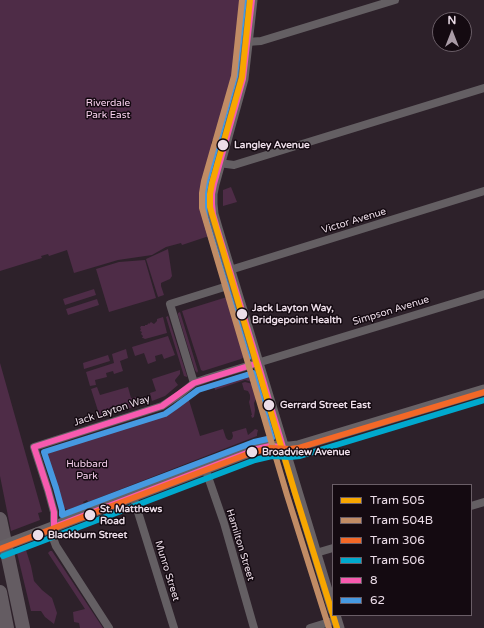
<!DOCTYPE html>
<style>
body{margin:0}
#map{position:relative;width:484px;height:628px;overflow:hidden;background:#2d212a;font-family:"Varela Round",sans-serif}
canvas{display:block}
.legend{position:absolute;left:332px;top:484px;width:140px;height:132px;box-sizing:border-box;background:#140a11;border:1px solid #6a5e67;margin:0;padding:5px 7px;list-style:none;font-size:12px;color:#ecdde8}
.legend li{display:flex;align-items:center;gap:8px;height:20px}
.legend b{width:20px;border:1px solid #6a5e67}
.north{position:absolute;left:432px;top:12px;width:40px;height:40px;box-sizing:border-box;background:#140a11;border:1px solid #6a5e67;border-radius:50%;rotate:0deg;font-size:11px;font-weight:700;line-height:16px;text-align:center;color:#ecdde8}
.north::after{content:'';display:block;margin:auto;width:14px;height:18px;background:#a99ba6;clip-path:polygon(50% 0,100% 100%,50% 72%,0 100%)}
</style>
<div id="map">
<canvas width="484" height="628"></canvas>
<ul class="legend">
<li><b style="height:5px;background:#f7a600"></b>Tram 505</li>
<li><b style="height:5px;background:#c18c65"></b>Tram 504B</li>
<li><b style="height:5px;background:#f36827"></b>Tram 306</li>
<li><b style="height:5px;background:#00a9ce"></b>Tram 506</li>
<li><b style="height:5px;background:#f75aaf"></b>8</li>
<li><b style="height:5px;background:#4699e1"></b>62</li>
</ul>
<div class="north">N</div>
</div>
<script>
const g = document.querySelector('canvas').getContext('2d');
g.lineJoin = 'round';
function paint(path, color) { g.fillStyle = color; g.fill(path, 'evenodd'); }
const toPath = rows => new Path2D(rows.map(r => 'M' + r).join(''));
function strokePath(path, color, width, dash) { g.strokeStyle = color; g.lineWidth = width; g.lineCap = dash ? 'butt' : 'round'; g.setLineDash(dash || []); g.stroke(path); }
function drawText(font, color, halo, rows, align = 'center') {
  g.font = font + ' "Varela Round",sans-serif'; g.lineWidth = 3; g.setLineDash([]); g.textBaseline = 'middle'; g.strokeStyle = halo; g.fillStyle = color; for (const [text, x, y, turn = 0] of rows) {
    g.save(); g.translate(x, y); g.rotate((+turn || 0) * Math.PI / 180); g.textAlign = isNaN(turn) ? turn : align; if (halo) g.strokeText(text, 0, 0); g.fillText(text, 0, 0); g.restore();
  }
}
paint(toPath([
 [0,0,241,0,232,82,215,140,212,140,211,144,214,144,201,192,201,203,202,211,209,236,182,245,181,243,166,247,152,255,118,260,74,273,67,250,49,256,48,254,41,256,42,258,0,271],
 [231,187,237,202,223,206,223,190],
 [168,249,172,276,170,279,163,282,161,283,161,286,164,295,158,297,146,259],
 [145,260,156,298,109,312,96,269,119,262],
 [94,289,96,295,65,305,63,299],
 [227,297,245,356,241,359,203,371,201,370,182,311],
 [97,299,99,305,68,315,66,309],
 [180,312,198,371,197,373,195,370,178,315,178,313],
 [168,316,187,376,187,377,184,376,166,317],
 [163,317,167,333,145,339,143,338,142,338,143,336,141,334,142,332,140,331,141,329,140,328,141,326,145,326,145,325,147,325,149,323,149,324,151,322,154,324,157,321,157,319],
 [168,336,175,355,164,359,162,354,155,356,156,361,148,364,144,353,135,356,132,347],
 [126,349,128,358,120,361,123,371,114,374,113,371,106,373,107,377,95,380,96,385,90,386,86,372,114,363,112,354],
 [108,355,110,361,84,369,83,363],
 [0,363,42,512,38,513,40,520,11,531,0,476],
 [180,370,180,374,175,380,175,381,178,385,165,396,152,401,150,393,156,391,152,379],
 [246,374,248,374,250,376,252,382,245,380,215,390,213,384],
 [245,382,253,384,257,397,254,403,255,410,254,417,252,418,251,415,252,415,249,402,250,399,250,395,248,391,244,390,242,383],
 [97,387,100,395,128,387,131,398,138,397,140,405,100,417,91,389],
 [188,397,200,436,223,429,226,438,228,440,230,440,232,439,233,436,232,432,246,428,248,435,253,431,255,429,258,430,257,434,257,436,88,502,87,500,83,502,84,504,72,508,68,510,63,508,61,506,56,491,51,481,45,459,46,453,47,451,50,449,152,418,170,410],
 [26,550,31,566,34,581,42,590,52,598,57,613,54,624,45,617,41,611,31,611,17,553],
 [50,551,52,551,103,628,80,628,79,623,74,622,73,612,85,609,48,553]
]), '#4e2c47');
strokePath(toPath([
 [247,42,261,41,395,0],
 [219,163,234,165,484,88],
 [230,270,484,191],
 [194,383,170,304,234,284],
 [205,468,224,523,254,628],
 [133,496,174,628],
 [471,506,484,502],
 [316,553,333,548],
 [109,628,56,546,53,538,54,525,54,512,48,490,34,447,162,406,179,395,194,383,208,378,484,294],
 [310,628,336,620]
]), '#645f63', 8);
strokePath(toPath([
 [252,0,243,79,214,184,212,194,212,204,213,214,217,228,333,610],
 [37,533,262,447,270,446,290,447,298,446,484,390],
 [335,615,339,628]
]), '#686266', 11);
strokePath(toPath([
 [0,519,23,628],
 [0,592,7,628]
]), '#645c62', 14);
strokePath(toPath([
 [0,547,37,533]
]), '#686266', 11);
strokePath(toPath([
 [252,0,243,79,214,184,212,194,212,204,213,214,217,228,258,363],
 [258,363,283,447,270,446,257,449,54,527,54,512,48,490,34,447,162,406,194,383,258,363]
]), '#f75aaf', 6);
strokePath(toPath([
 [244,0,235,77,206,182,204,193,204,204,205,216,209,230,248,358],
 [253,373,272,438,254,442,62,515,62,510,56,488,44,452,165,414,175,407,198,390,253,373]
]), '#4699e1', 6);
strokePath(toPath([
 [250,0,242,77,212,183,210,194,210,207,295,493,337,628]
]), '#f7a600', 6);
strokePath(toPath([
 [242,0,234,76,204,181,202,193,202,208,287,495,329,628]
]), '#c18c65', 6);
strokePath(toPath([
 [0,549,253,452,271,448,290,449,298,448,484,392]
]), '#f36827', 6);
strokePath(toPath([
 [3,556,255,460,272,456,290,457,300,456,484,400]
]), '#00a9ce', 6);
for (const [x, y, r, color] of [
 [223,145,6,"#ecdde8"],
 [242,314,6,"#ecdde8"],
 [269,405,6,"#ecdde8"],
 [252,452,6,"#ecdde8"],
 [90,515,6,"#ecdde8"],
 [38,535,6,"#ecdde8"]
]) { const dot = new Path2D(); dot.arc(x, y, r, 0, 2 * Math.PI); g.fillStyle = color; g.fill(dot); strokePath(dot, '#140a11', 1.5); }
drawText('10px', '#f8d1ee', '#140a11', [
 ["Riverdale",108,103],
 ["Park East",108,115],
 ["Hubbard",87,464],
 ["Park",87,476]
]);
drawText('bold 10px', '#ecdde8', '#140a11', [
 ["Langley Avenue",234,145],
 ["Jack Layton Way,",252,308],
 ["Bridgepoint Health",252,320],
 ["Gerrard Street East",280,405],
 ["Broadview Avenue",262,452],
 ["St. Matthews",100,509],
 ["Road",100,521],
 ["Blackburn Street",48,535]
], 'left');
drawText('10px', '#ecdde8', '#140a11', [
 ["Victor Avenue",354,221,-17],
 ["Simpson Avenue",391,311,-17],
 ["Jack Layton Way",112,411,-18],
 ["Hamilton Street",240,545,73],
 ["Munro Street",167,571,73]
]);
</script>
